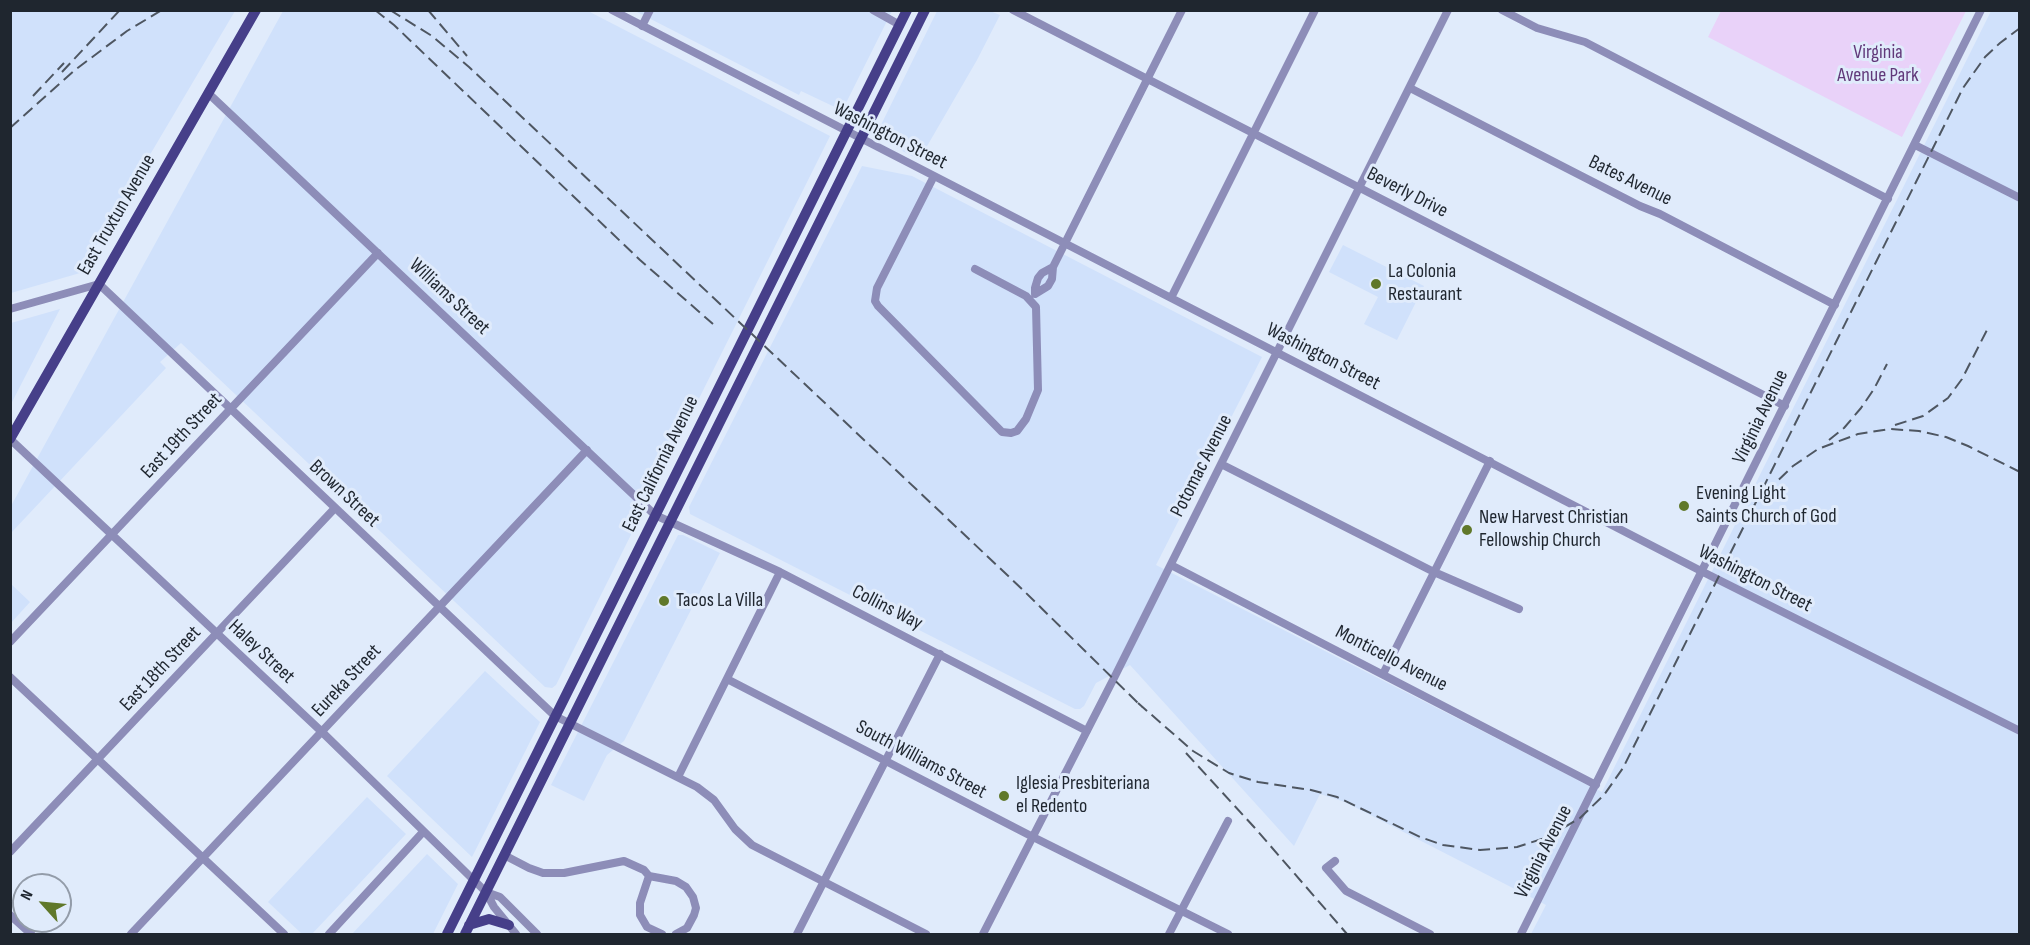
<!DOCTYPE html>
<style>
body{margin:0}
#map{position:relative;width:2030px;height:945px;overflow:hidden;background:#e0ebfb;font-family:"Sofia Sans Condensed",sans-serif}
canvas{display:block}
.frame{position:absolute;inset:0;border:12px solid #1f262f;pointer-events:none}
.north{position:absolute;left:12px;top:873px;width:60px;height:60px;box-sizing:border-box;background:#e0ebfb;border:2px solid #939ca9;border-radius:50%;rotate:297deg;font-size:16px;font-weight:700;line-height:24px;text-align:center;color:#1f262f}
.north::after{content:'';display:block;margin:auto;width:21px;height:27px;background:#60782a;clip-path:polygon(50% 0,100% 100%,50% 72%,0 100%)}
</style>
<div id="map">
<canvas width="2030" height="945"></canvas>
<div class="frame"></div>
<div class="north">N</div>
</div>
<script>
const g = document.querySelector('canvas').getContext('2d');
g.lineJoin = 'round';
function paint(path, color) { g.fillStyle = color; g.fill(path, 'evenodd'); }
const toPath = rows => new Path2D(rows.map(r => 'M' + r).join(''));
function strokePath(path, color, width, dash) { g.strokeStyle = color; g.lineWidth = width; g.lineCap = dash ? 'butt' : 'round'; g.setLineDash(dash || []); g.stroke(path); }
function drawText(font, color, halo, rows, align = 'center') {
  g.font = font + ' "Sofia Sans Condensed",sans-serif'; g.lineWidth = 6; g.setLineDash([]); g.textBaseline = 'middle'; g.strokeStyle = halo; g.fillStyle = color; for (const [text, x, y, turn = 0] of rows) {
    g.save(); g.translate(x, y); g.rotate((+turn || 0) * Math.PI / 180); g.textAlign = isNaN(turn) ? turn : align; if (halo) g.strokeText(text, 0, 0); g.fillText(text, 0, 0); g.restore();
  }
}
paint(toPath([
 [11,10,235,11,80,273,11,293],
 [283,11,588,11,830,136,556,685,552,688,545,687,181,343,160,362,166,368,11,533,11,506],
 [635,11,892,11,845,105,839,109,801,91,799,95],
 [937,11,990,11,1000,15,977,60,919,160,882,140,879,136,878,131],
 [1991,11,2019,11,2019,934,1531,934,1546,905,1345,802,1320,794,1294,846,1130,665,1096,683,1084,706,1080,709,1075,709,690,514,689,507,862,166,912,176,1262,357,1156,565,1602,792],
 [1343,245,1424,286,1397,340,1364,324,1378,297,1329,272],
 [60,309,11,404,11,323],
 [678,535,683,535,720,553,624,741,607,755,584,801,551,785],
 [11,584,30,602,11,623,10,623],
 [485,671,540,722,472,857,387,776],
 [367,797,406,834,312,934,302,934,268,902],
 [427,854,458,884,433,934,352,934]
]), '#d0e1fb');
paint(toPath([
 [1721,11,1721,10,1966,11,1902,137,1708,37]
]), '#e9d2f9');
strokePath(toPath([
 [612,10,1703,572,2020,731],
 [873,10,900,25],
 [1013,10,1785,406],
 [1502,10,1537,28,1585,42,1888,199],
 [642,26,650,10],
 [1410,88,1640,206,1660,214,1835,305],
 [208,93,655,515,780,572,1087,731],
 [1915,145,2020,198],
 [934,176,877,288,875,301,878,306,1002,432,1011,433,1017,431,1026,419,1038,390,1036,307,1026,296,975,269],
 [1053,267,1042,273,1038,278,1035,288,1035,294,1048,286,1052,279,1053,267,1182,10],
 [1171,298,1315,10],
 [10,309,99,284,555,716,697,787,714,800,735,829,752,845,926,934],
 [10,439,322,732,486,892,494,907,516,934],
 [1221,464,1434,572,1519,609],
 [1171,565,1596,785],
 [10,642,378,253],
 [1383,674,1490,461],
 [10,677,284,934],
 [727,679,1033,837,1228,934],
 [678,777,780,572],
 [10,852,335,508],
 [504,855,529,868,543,873,564,873,624,861,644,870,649,876],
 [1335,861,1326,868,1346,891,1430,934],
 [649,876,676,881,686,887,693,897,696,908,694,915,687,928,676,934],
 [649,876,640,903,640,915,647,927,662,934],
 [486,892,500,897,537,934],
 [10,915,31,934],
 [131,934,587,450],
 [329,934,423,832],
 [797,934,940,654],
 [983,934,1114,678,1448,10],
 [1169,934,1228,821],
 [1521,934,1981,10]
]), '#8d8db8', 8);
strokePath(toPath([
 [10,439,256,10],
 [469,925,489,919,509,925],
 [447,934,907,10],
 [465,934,925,10]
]), '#463f89', 10);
strokePath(toPath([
 [375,10,394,25,640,260,713,324],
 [390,10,432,36,469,67,1023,590,1142,707],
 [428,10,467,56],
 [62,72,120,10],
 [33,96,64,63],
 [10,128,75,70,127,31,162,10],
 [1895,425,1923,416,1948,398,1962,379,1988,328],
 [1829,440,1844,428,1861,408,1874,389,1887,364],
 [1766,492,1793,466,1818,449,1858,434,1890,429,1919,431,1946,437,1968,446,2020,472],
 [1138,703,1193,751,1229,773,1258,782,1311,790,1337,797,1420,837,1443,845,1480,850,1517,847,1548,837,1580,818,1604,795,1623,768,1963,88,1985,57,2000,43,2020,28],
 [1186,753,1254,827,1347,934]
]), '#4e5661', 2, [12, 6]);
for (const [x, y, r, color] of [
 [1376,284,6,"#60782a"],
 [1684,506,6,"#60782a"],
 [1467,530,6,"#60782a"],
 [664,601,6,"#60782a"],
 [1004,796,6,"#60782a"]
]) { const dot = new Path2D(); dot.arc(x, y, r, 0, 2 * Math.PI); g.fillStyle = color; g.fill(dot); strokePath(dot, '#e0ebfb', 2); }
drawText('20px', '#61397a', '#e0ebfb', [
 ["Virginia",1878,53],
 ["Avenue Park",1878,76]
]);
drawText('20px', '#1f262f', '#e0ebfb', [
 ["Washington Street",890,136,27],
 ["Bates Avenue",1630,181,26],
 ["Beverly Drive",1407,193,27],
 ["East Truxtun Avenue",117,215,-60],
 ["Williams Street",449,297,43],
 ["Washington Street",1323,357,27],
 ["Virginia Avenue",1761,417,-64],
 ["East 19th Street",182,436,-47],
 ["East California Avenue",661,464,-64],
 ["Potomac Avenue",1202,466,-63],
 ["Brown Street",344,494,43],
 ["Washington Street",1755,579,27],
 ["Collins Way",887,608,27],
 ["Haley Street",261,652,43],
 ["Monticello Avenue",1391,659,27],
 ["East 18th Street",161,669,-47],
 ["Eureka Street",347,681,-47],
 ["South Williams Street",921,760,28],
 ["Virginia Avenue",1544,852,-63]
]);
drawText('20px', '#1f262f', '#e0ebfb', [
 ["La Colonia",1388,272],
 ["Restaurant",1388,295],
 ["Evening Light",1696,494],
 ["Saints Church of God",1696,517],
 ["New Harvest Christian",1479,518],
 ["Fellowship Church",1479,541],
 ["Tacos La Villa",676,601],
 ["Iglesia Presbiteriana",1016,784],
 ["el Redento",1016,807]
], 'left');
</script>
